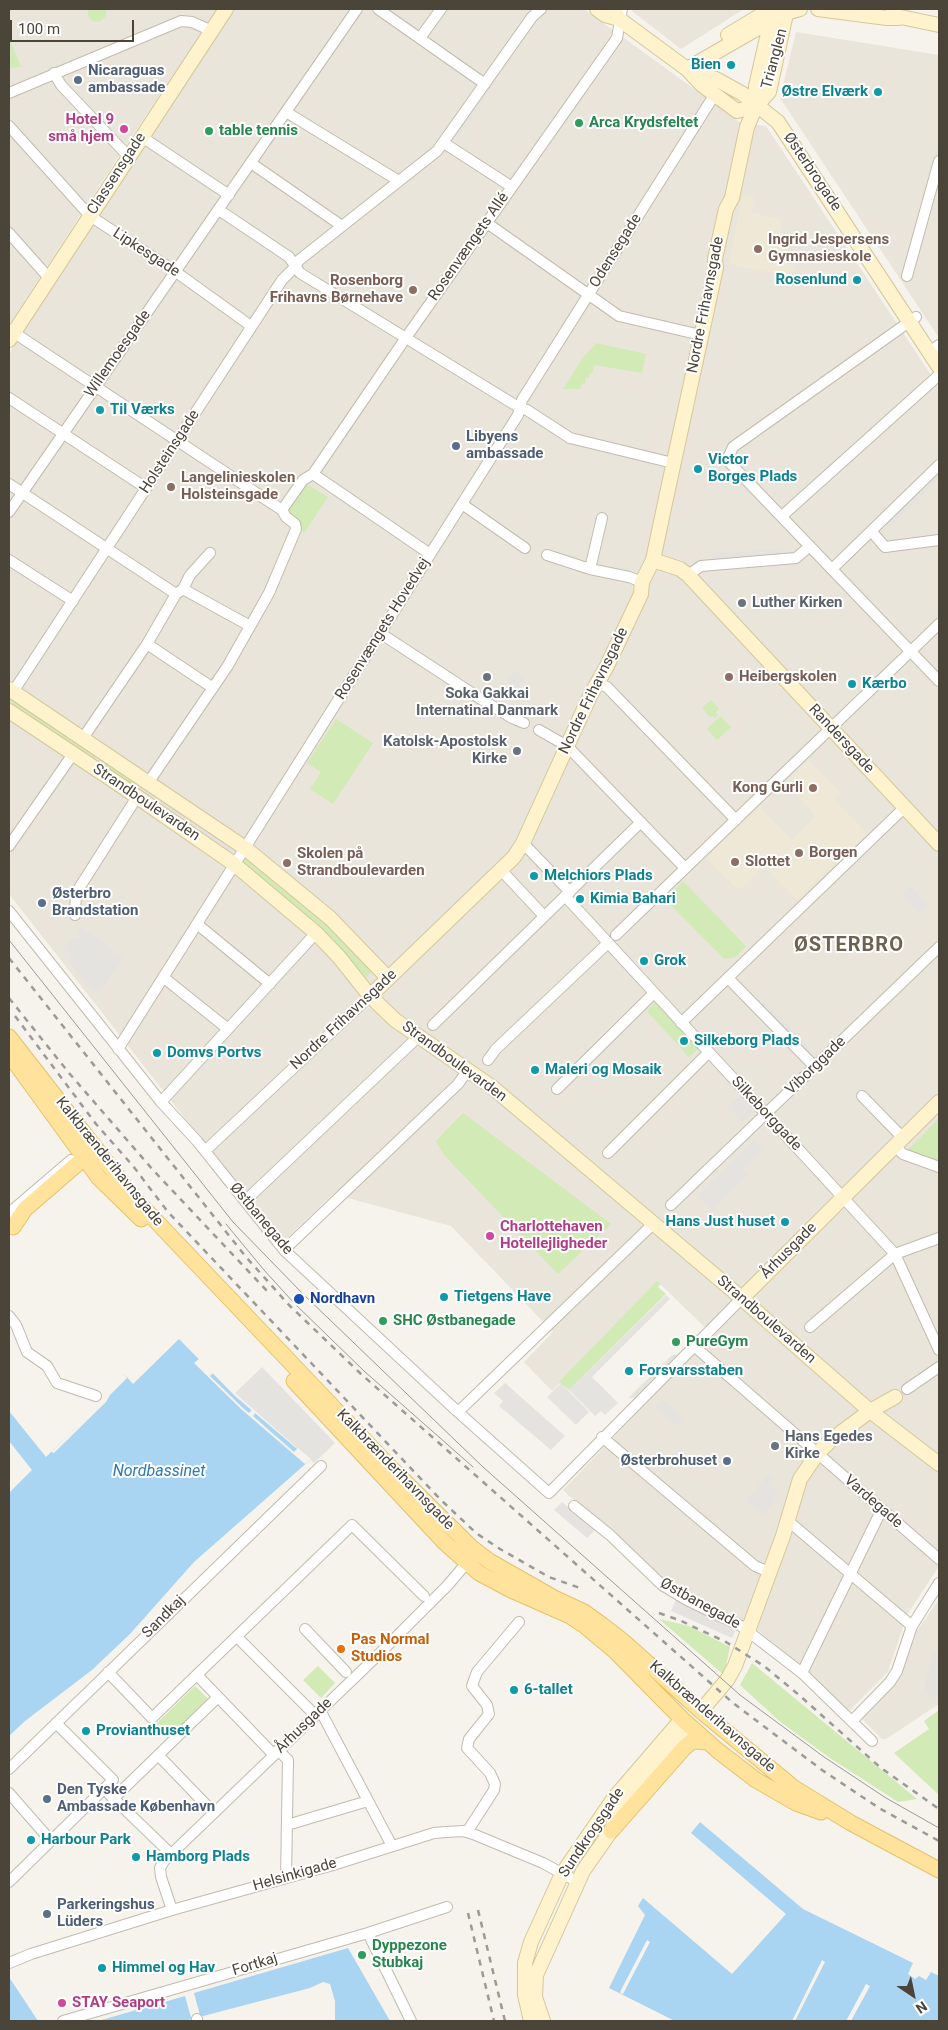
<!DOCTYPE html>
<meta charset="utf-8">
<style>
body{margin:0}
#map{position:relative;width:948px;height:2030px;overflow:hidden;background:#f6f3ec;font-family:Roboto,sans-serif}
canvas{display:block}
.frame{position:absolute;inset:0;border:10px solid #4b4439;pointer-events:none}
.north{position:absolute;left:888px;top:1970px;width:50px;height:50px;-webkit-text-stroke:4px #fff;paint-order:stroke;rotate:146deg;font-size:14px;font-weight:700;line-height:20px;text-align:center;color:#4b4439}
.north::after{content:'';display:block;margin:auto;width:18px;height:22px;background:#4b4439;clip-path:polygon(50% 0,100% 100%,50% 72%,0 100%)}
.scale{position:absolute;left:10px;top:20px;width:124px;height:22px;box-sizing:border-box;border:2px solid #4b4439;border-top:0;padding-left:6px;font-size:15px;line-height:18px;white-space:nowrap;color:#4b4439;-webkit-text-stroke:4px #fff;paint-order:stroke}
</style>
<div id="map">
<canvas width="948" height="2030"></canvas>
<div class="frame"></div>
<div class="north">N</div>
<div class="scale">100 m</div>
</div>
<script>
const g = document.querySelector('canvas').getContext('2d');
g.lineJoin = 'round';
function paint(path, color) { g.fillStyle = color; g.fill(path, 'evenodd'); }
const toPath = rows => new Path2D(rows.map(r => 'M' + r).join(''));
function strokePath(path, color, width, dash) { g.strokeStyle = color; g.lineWidth = width; g.lineCap = dash ? 'butt' : 'round'; g.setLineDash(dash || []); g.stroke(path); }
function drawText(font, color, halo, rows, align = 'center') {
  g.font = font + ' Roboto,sans-serif'; g.lineWidth = 4; g.setLineDash([]); g.textBaseline = 'middle'; g.strokeStyle = halo; g.fillStyle = color; for (const [text, x, y, turn = 0] of rows) {
    g.save(); g.translate(x, y); g.rotate((+turn || 0) * Math.PI / 180); g.textAlign = isNaN(turn) ? turn : align; if (halo) g.strokeText(text, 0, 0); g.fillText(text, 0, 0); g.restore();
  }
}
paint(toPath([
 [9,9,218,9,126,145,9,325],
 [233,9,584,9,741,123,766,126,939,387,939,1566,907,1615,888,1672,849,1711,760,1632,660,1583,563,1490,712,1334,658,1282,552,1391,524,1362,553,1332,451,1226,333,1194,285,1240,205,1144,9,894,9,354,143,144],
 [632,9,744,9,681,49,633,12],
 [796,32,939,55,939,338,780,98],
 [939,1599,939,1704,886,1739,882,1739,860,1717,902,1674,917,1631]
]), '#eae5da');
paint(toPath([
 [742,195,754,198,751,213,780,219,788,265,791,264,795,270,787,276,729,264],
 [808,760,841,793,834,799,867,833,797,900,764,866,739,890,706,858,759,806,792,840,816,816,785,782]
]), '#efe8d6');
paint(toPath([
 [88,9,106,9,106,16,99,22,92,21,88,16],
 [9,38,21,67,10,68,9,66],
 [596,343,646,354,642,373,594,365,592,374,590,373,589,378,586,378,585,384,582,383,580,389,563,389,582,359],
 [305,483,328,497,304,533,286,512],
 [10,698,99,753,92,763,13,710],
 [711,700,719,709,716,712,718,715,715,718,712,716,710,717,702,708],
 [720,716,731,727,717,740,707,729],
 [336,719,373,743,333,804,310,789,321,772,307,763],
 [102,755,138,779,130,788,95,766],
 [248,856,333,928,372,971,366,977,343,952,240,864],
 [683,881,746,946,736,957,724,959,665,899],
 [656,1002,699,1048,689,1057,647,1011],
 [463,1113,611,1224,558,1274,444,1155,436,1141],
 [939,1118,939,1164,905,1152,921,1137],
 [657,1281,661,1284,658,1287,666,1294,569,1390,559,1382],
 [659,1619,689,1626,730,1647,724,1675],
 [752,1663,917,1799,898,1802,830,1758,778,1720,740,1685],
 [318,1666,335,1683,321,1698,303,1680],
 [195,1686,213,1704,173,1742,156,1724],
 [939,1710,939,1795,894,1753,929,1729,924,1721]
]), '#d2eab5');
paint(toPath([
 [492,78,497,80,460,133,455,131],
 [939,471,939,478,890,526,885,526,886,523],
 [782,549,782,555,712,561,711,554],
 [514,671,523,676,524,679,515,695,509,690,512,685,507,682],
 [143,785,235,846,229,854,132,786],
 [910,886,928,906,920,914,902,894],
 [82,928,111,948,114,957,121,956,122,959,104,986,93,991,69,962,70,953,61,953,71,939,79,938,78,929],
 [764,1001,812,1050,804,1058,757,1009],
 [742,1093,756,1109,742,1122,728,1106],
 [753,1141,763,1150,743,1170,748,1175,713,1210,697,1196],
 [666,1295,670,1299,592,1377,618,1403,605,1415,601,1411,595,1416,569,1390],
 [672,1355,682,1355,638,1398,628,1398],
 [262,1367,335,1443,314,1463,235,1393],
 [505,1383,565,1436,551,1450,499,1406,503,1401,494,1393],
 [561,1383,589,1412,576,1425,547,1397],
 [662,1399,684,1418,677,1426,655,1407],
 [770,1473,774,1477,769,1483,775,1489,779,1496,763,1515,746,1501],
 [562,1502,595,1530,587,1538,554,1510],
 [677,1597,737,1626,732,1638,671,1611],
 [934,1651,939,1656,939,1698,937,1696,934,1699,924,1687]
]), '#e5e3e0');
paint(toPath([
 [179,1339,235,1396,310,1460,194,1562,130,1634,92,1670,25,1721,9,1736,9,1493,32,1470,9,1441,9,1411,46,1457,76,1427,124,1374,133,1384],
 [700,1822,803,1909,913,1963,908,1974,915,1979,919,1976,926,1980,931,1972,939,1976,939,2021,675,2021,609,1988,645,1915,638,1906,643,1898,732,1974,786,1914,691,1833],
 [350,1942,363,1961,392,2021,335,2021,335,2001,330,1984,323,1982,310,1988,184,2021,79,2021],
 [9,1977,38,2021,9,2021]
]), '#a9d4f2');
paint(toPath([
 [200,1358,214,1372,210,1376,243,1408,249,1413,253,1409,256,1412,253,1416,294,1452,298,1448,311,1459,305,1464,241,1409,194,1363],
 [124,1374,127,1378,110,1395,106,1402,54,1453,51,1452,76,1427,81,1417,104,1392],
 [647,1940,650,1942,623,1994,620,1993,621,1990],
 [353,1941,357,1949,363,1946,369,1951,368,1958,364,1963,395,2021,390,2021,348,1948,194,1993,201,2019,192,2021,185,1996,98,2021,79,2021],
 [822,1960,825,1962,795,2021,792,2021],
 [866,1984,870,1986,851,2021,846,2021]
]), '#f6f3ec');
const street = toPath([
 [378,9,485,84],
 [420,38,441,9],
 [54,73,61,85,129,157],
 [9,93,181,21,192,22,212,31],
 [286,112,399,181],
 [9,126,90,216,176,272,251,326],
 [142,137,229,195],
 [444,143,512,187],
 [251,163,342,226],
 [219,210,289,257,300,273,520,408,527,410,570,438,673,463],
 [487,223,619,316,701,335],
 [9,233,49,278],
 [907,276,939,161],
 [916,317,733,447,729,456,730,463,939,681],
 [10,330,282,510,286,517,295,524,296,529,269,593,227,667,148,783],
 [929,352,939,345],
 [9,398,146,488],
 [9,484,176,594,183,589,250,626],
 [462,504,525,548],
 [282,510,303,480,313,474],
 [9,512,357,9],
 [782,516,939,375],
 [872,532,885,547,939,540],
 [430,554,313,474,405,339,617,38,622,9],
 [547,555,590,569,629,577,642,582],
 [9,560,73,601],
 [590,569,602,518],
 [832,569,939,465],
 [688,575,701,566,796,558,810,546],
 [183,589,190,575,210,553],
 [380,633,481,699,512,718,524,723],
 [147,644,213,688],
 [597,683,607,687,736,820],
 [13,692,282,280,296,266,298,261,437,151,532,17,541,9],
 [539,730,567,746,685,868],
 [83,738,147,644,176,594],
 [523,843,570,892],
 [9,846,73,754],
 [501,870,544,916],
 [565,896,895,1254,939,1350],
 [9,911,161,1102,197,1141,284,1250,458,1412,549,1493,742,1298],
 [75,915,76,893,137,797],
 [197,924,270,984],
 [616,935,939,624],
 [163,977,228,1029],
 [728,978,815,1067],
 [681,1023,905,807],
 [433,1025,641,822],
 [118,1049,518,415,522,400,715,94],
 [488,1060,496,1049,608,943],
 [557,1089,654,993],
 [862,1096,903,1138],
 [161,1102,316,933],
 [895,1146,903,1154,939,1167],
 [205,1151,370,996],
 [608,1153,709,1052],
 [245,1201,418,1037],
 [671,1205,939,947],
 [9,1213,71,1160],
 [284,1250,458,1084,468,1070],
 [9,1316,16,1325,27,1352,47,1366,57,1383,96,1396],
 [810,1327,895,1254,939,1238],
 [694,1346,939,1559],
 [907,1389,939,1367],
 [458,1412,653,1224],
 [602,1437,755,1566,769,1572],
 [574,1506,610,1535,662,1585,687,1600,741,1626,802,1673,872,1741],
 [787,1520,912,1626],
 [305,1629,346,1672],
 [237,1637,315,1715],
 [108,1672,152,1718,352,1525,424,1596],
 [802,1673,882,1509],
 [197,1675,274,1755],
 [320,1710,392,1846],
 [852,1721,890,1682,897,1671,912,1626,939,1583],
 [278,1750,288,1760,286,1878],
 [158,1755,214,1813],
 [9,1769,321,1466],
 [9,1793,51,1841],
 [109,1794,171,1854],
 [113,1799,218,1697],
 [287,1825,368,1801],
 [467,1832,494,1790,495,1784,490,1773,467,1748,469,1739,489,1714,487,1705,472,1686,474,1680,477,1672,519,1622],
 [9,1882,113,1780,56,1723],
 [172,1910,161,1877,160,1868,164,1861,375,1658,447,1586,471,1558],
 [368,1933,411,2021],
 [9,1963,31,1954,172,1910,333,1865,434,1833,446,1832,463,1831,473,1834,543,1863,578,1882],
 [197,2019,197,2021],
 [63,2021,368,1933,447,1907]
]);
const secondary = toPath([
 [597,9,605,15,619,19],
 [613,9,619,19,687,69,702,85,737,111,756,106],
 [818,9,887,18,899,18],
 [891,15,939,25],
 [728,35,771,9],
 [687,69,716,79,743,94,778,122,939,367],
 [687,69,758,28,786,13,800,9],
 [756,106,756,86,772,16],
 [9,340,226,9],
 [653,560,680,569,688,575,939,844],
 [9,689,245,848,330,918,388,978],
 [9,711,120,785,234,864,316,933,339,957,370,996,395,1020,492,1087,731,1289,870,1411,939,1464],
 [370,996,514,857,523,843,590,696,607,666,641,594,642,582,653,560,665,503,716,268,715,259,726,209,732,198,747,127,756,106,769,92,787,9],
 [742,1298,939,1102],
 [701,1711,727,1680,735,1666,783,1536,800,1479,817,1454,831,1440,870,1411,895,1397],
 [531,2021,525,1995,525,1963,531,1942,562,1874,614,1798,682,1719],
 [543,2021,535,1997,536,1975,583,1871,611,1831,617,1816,630,1794,690,1726]
]);
const primary = toPath([
 [9,1037,135,1199,390,1467,472,1548,489,1561,554,1598,584,1612,602,1625,624,1642,701,1711,794,1788,851,1823,939,1870],
 [9,1054,99,1178,141,1219],
 [13,1227,25,1209,84,1158,89,1151],
 [294,1381,445,1543,479,1573,511,1590,570,1616,585,1626,615,1651,682,1719,717,1750,756,1780,796,1803,821,1812],
 [611,1831,684,1748,692,1741,708,1742]
]);
strokePath(street, '#c2bbae', 12);
strokePath(secondary, '#d6c79b', 16);
strokePath(primary, '#e6c16a', 17);
strokePath(street, '#fff', 10);
strokePath(secondary, '#fff3cd', 14);
strokePath(primary, '#ffe39c', 15);
strokePath(toPath([
 [9,940,233,1222,303,1294,483,1467,740,1695,824,1757,886,1798,939,1828],
 [226,1224,264,1270,294,1303,364,1371,473,1467]
]), '#9a9a9a', 1);
strokePath(toPath([
 [9,958,246,1257,289,1305,361,1374,733,1703,822,1770,879,1808,939,1841],
 [9,998,69,1073,153,1170,268,1292],
 [15,1016,96,1124,133,1166,168,1212,440,1499,476,1533,500,1549,549,1577,580,1588],
 [659,1613,679,1620,726,1642,764,1666,799,1695,881,1768,939,1809],
 [478,1910,505,2021],
 [468,1913,494,2021]
]), '#9a9a9a', 2.5, [6, 6]);
for (const [x, y, r, color] of [
 [731,65,5,"#0f9aa8"],
 [78,80,5,"#5c6f8a"],
 [878,92,5,"#0f9aa8"],
 [579,123,5,"#2e9e5b"],
 [124,129,5,"#d1479c"],
 [209,131,5,"#2e9e5b"],
 [758,249,5,"#8d6e63"],
 [857,280,5,"#0f9aa8"],
 [413,290,5,"#8d6e63"],
 [100,410,5,"#0f9aa8"],
 [456,446,5,"#5c6f8a"],
 [698,469,5,"#0f9aa8"],
 [171,487,5,"#8d6e63"],
 [742,603,5,"#6b7280"],
 [487,677,5,"#6b7280"],
 [729,677,5,"#8d6e63"],
 [852,684,5,"#0f9aa8"],
 [517,751,5,"#6b7280"],
 [813,788,5,"#8d6e63"],
 [799,853,5,"#8d6e63"],
 [735,862,5,"#8d6e63"],
 [287,863,5,"#8d6e63"],
 [534,876,5,"#0f9aa8"],
 [580,899,5,"#0f9aa8"],
 [42,903,5,"#5c6f8a"],
 [644,961,5,"#0f9aa8"],
 [684,1041,5,"#0f9aa8"],
 [157,1053,5,"#0f9aa8"],
 [535,1070,5,"#0f9aa8"],
 [785,1222,5,"#0f9aa8"],
 [490,1236,5,"#d1479c"],
 [444,1297,5,"#0f9aa8"],
 [299,1299,6,"#1a4fb4"],
 [383,1321,5,"#2e9e5b"],
 [676,1342,5,"#2e9e5b"],
 [629,1371,5,"#0f9aa8"],
 [775,1446,5,"#6b7280"],
 [727,1461,5,"#5c6f8a"],
 [341,1649,5,"#e8710a"],
 [514,1690,5,"#0f9aa8"],
 [86,1731,5,"#0f9aa8"],
 [47,1799,5,"#5c6f8a"],
 [31,1840,5,"#0f9aa8"],
 [136,1857,5,"#0f9aa8"],
 [47,1914,5,"#5c6f8a"],
 [362,1955,5,"#2e9e5b"],
 [102,1968,5,"#0f9aa8"],
 [62,2003,5,"#d1479c"]
]) { const dot = new Path2D(); dot.arc(x, y, r, 0, 2 * Math.PI); g.fillStyle = color; g.fill(dot); strokePath(dot, '#fff', 2); }
drawText('15px', '#4b4439', '#fff', [
 ["Trianglen",775,59,-75],
 ["Østerbrogade",812,172,56],
 ["Classensgade",117,174,-57],
 ["Rosenvængets Allé",469,247,-55],
 ["Odensegade",616,251,-58],
 ["Lipkesgade",146,253,33],
 ["Nordre Frihavnsgade",706,305,-79],
 ["Willemoesgade",118,354,-55],
 ["Holsteinsgade",170,452,-57],
 ["Rosenvængets Hovedvej",383,629,-58],
 ["Nordre Frihavnsgade",594,691,-64],
 ["Randersgade",841,739,47],
 ["Strandboulevarden",146,803,34],
 ["Nordre Frihavnsgade",344,1020,-43],
 ["Strandboulevarden",454,1062,36],
 ["Viborggade",816,1066,-44],
 ["Silkeborggade",766,1114,47],
 ["Kalkbrænderihavnsgade",109,1162,51],
 ["Østbanegade",261,1219,50],
 ["Århusgade",789,1251,-45],
 ["Strandboulevarden",766,1320,41],
 ["Kalkbrænderihavnsgade",395,1470,46],
 ["Vardegade",873,1502,41],
 ["Østbanegade",700,1604,29],
 ["Sandkaj",164,1617,-45],
 ["Kalkbrænderihavnsgade",712,1717,41],
 ["Århusgade",304,1726,-44],
 ["Sundkrogsgade",592,1833,-56],
 ["Helsinkigade",295,1875,-16],
 ["Fortkaj",255,1965,-17]
]);
drawText('bold 15px', '#0d838f', '#fff', [
 ["Bien",721,65,"right"],
 ["Østre Elværk",868,92,"right"],
 ["Rosenlund",847,280,"right"],
 ["Til Værks",110,410],
 ["Victor",708,460],
 ["Borges Plads",708,477],
 ["Kærbo",862,684],
 ["Melchiors Plads",544,876],
 ["Kimia Bahari",590,899],
 ["Grok",654,961],
 ["Silkeborg Plads",694,1041],
 ["Domvs Portvs",167,1053],
 ["Maleri og Mosaik",545,1070],
 ["Hans Just huset",775,1222,"right"],
 ["Tietgens Have",454,1297],
 ["Forsvarsstaben",639,1371],
 ["6-tallet",524,1690],
 ["Provianthuset",96,1731],
 ["Harbour Park",41,1840],
 ["Hamborg Plads",146,1857],
 ["Himmel og Hav",112,1968]
], 'left');
drawText('bold 15px', '#4e5e75', '#fff', [
 ["Nicaraguas",88,71],
 ["ambassade",88,88],
 ["Libyens",466,437],
 ["ambassade",466,454],
 ["Østerbro",52,894],
 ["Brandstation",52,911],
 ["Østerbrohuset",717,1461,"right"],
 ["Den Tyske",57,1790],
 ["Ambassade København",57,1807],
 ["Parkeringshus",57,1905],
 ["Lüders",57,1922]
], 'left');
drawText('bold 15px', '#b23c85', '#fff', [
 ["Hotel 9",114,120,"right"],
 ["små hjem",114,137,"right"],
 ["Charlottehaven",500,1227],
 ["Hotellejligheder",500,1244],
 ["STAY Seaport",72,2003]
], 'left');
drawText('bold 15px', '#27864d', '#fff', [
 ["Arca Krydsfeltet",589,123],
 ["table tennis",219,131],
 ["SHC Østbanegade",393,1321],
 ["PureGym",686,1342],
 ["Dyppezone",372,1946],
 ["Stubkaj",372,1963]
], 'left');
drawText('bold 15px', '#785e54', '#fff', [
 ["Ingrid Jespersens",768,240],
 ["Gymnasieskole",768,257],
 ["Rosenborg",403,281,"right"],
 ["Frihavns Børnehave",403,298,"right"],
 ["Langelinieskolen",181,478],
 ["Holsteinsgade",181,495],
 ["Heibergskolen",739,677],
 ["Kong Gurli",803,788,"right"],
 ["Borgen",809,853],
 ["Skolen på",297,854],
 ["Strandboulevarden",297,871],
 ["Slottet",745,862]
], 'left');
drawText('bold 15px', '#5b616d', '#fff', [
 ["Luther Kirken",752,603],
 ["Soka Gakkai",487,694,"center"],
 ["Internatinal Danmark",487,711,"center"],
 ["Katolsk-Apostolsk",507,742,"right"],
 ["Kirke",507,759,"right"],
 ["Hans Egedes",785,1437],
 ["Kirke",785,1454]
], 'left');
drawText('bold 15px', '#164399', '#fff', [
 ["Nordhavn",310,1299]
], 'left');
drawText('bold 15px', '#c56008', '#fff', [
 ["Pas Normal",351,1640],
 ["Studios",351,1657]
], 'left');
drawText('italic 16px', '#2e7ab2', '#fff', [
 ["Nordbassinet",159,1472]
]);
g.letterSpacing = '1px';
drawText('bold 20px', '#6e6250', '#fff', [
 ["ØSTERBRO",849,946]
]);
g.letterSpacing = '0px';
</script>
